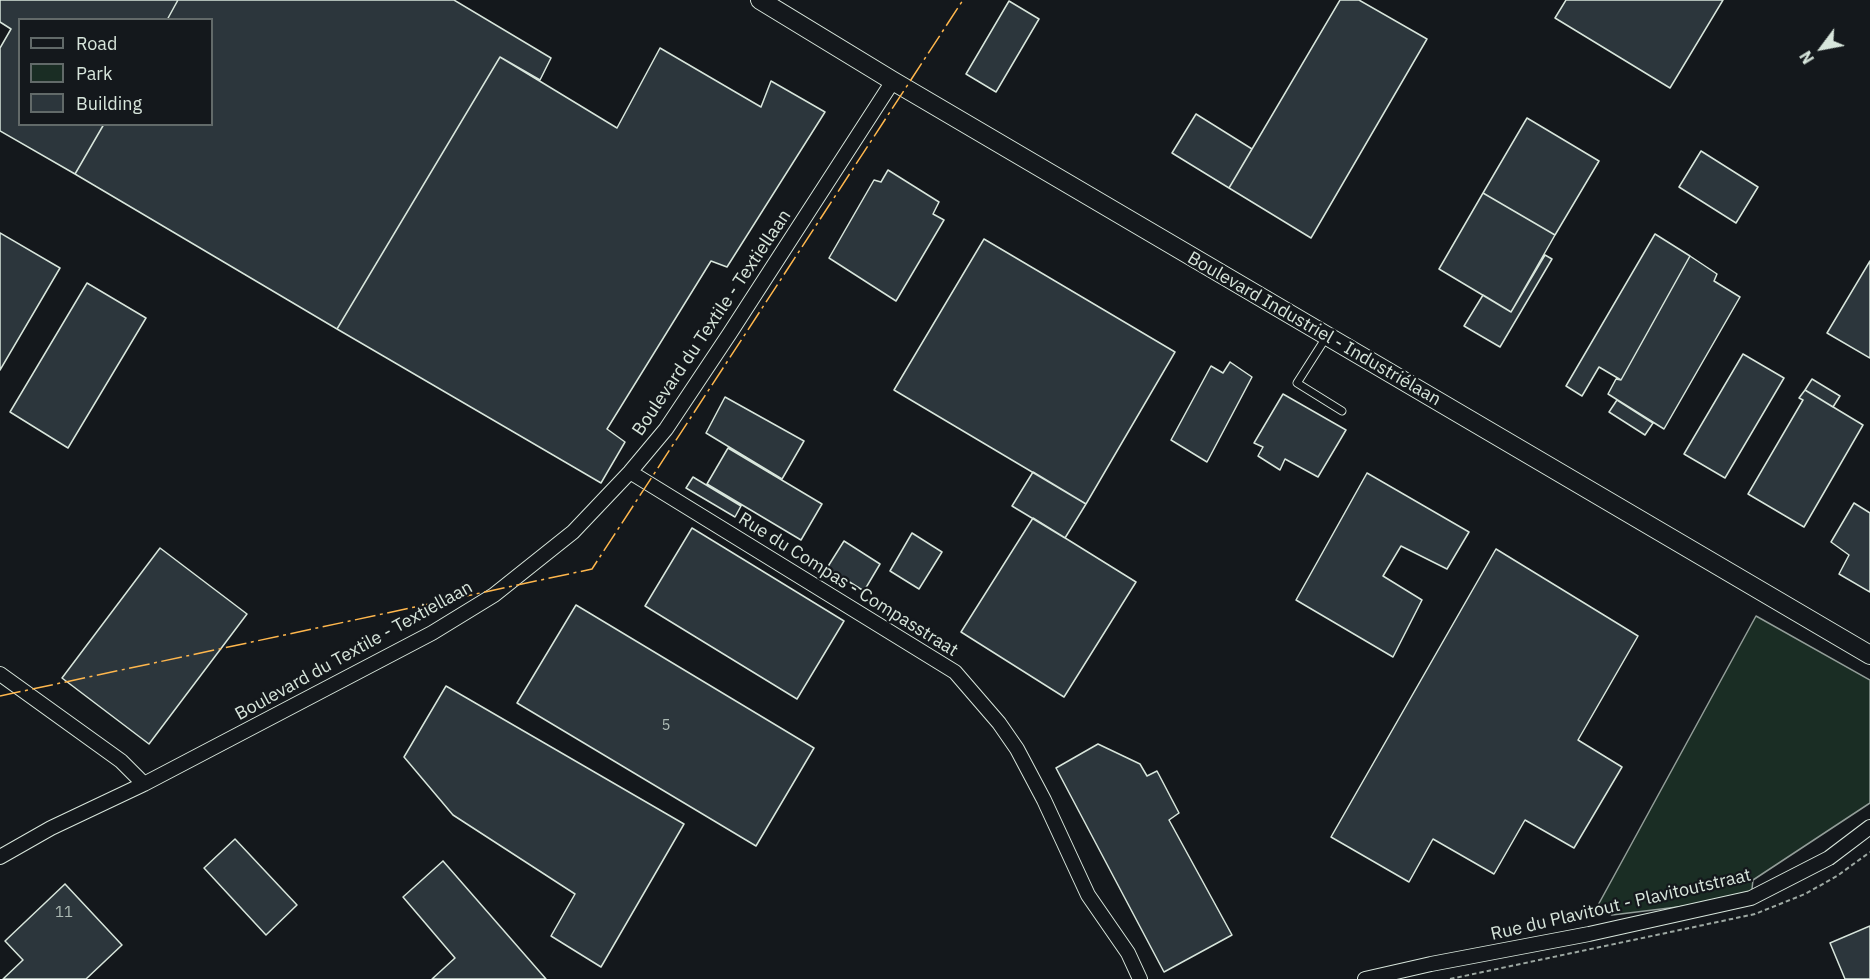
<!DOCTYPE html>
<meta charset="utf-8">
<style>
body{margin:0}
#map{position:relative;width:1870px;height:979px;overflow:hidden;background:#14181c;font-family:"IBM Plex Sans",sans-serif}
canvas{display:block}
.legend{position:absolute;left:18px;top:18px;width:195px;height:108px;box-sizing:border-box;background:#14181c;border:2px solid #626a69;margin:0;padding:8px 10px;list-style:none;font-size:18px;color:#d8e6dc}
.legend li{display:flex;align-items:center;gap:12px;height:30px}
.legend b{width:30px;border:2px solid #626a69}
.north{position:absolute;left:1792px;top:18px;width:60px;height:60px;-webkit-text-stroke:4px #14181c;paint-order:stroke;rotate:238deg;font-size:16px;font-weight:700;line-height:24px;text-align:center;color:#d8e6dc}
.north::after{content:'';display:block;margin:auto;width:21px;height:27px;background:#d8e6dc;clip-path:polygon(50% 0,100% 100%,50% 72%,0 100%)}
</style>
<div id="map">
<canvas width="1870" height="979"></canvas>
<ul class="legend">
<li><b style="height:8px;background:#14181c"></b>Road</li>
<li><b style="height:16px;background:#1a2d24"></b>Park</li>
<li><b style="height:16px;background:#2c363c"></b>Building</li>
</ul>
<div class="north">N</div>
</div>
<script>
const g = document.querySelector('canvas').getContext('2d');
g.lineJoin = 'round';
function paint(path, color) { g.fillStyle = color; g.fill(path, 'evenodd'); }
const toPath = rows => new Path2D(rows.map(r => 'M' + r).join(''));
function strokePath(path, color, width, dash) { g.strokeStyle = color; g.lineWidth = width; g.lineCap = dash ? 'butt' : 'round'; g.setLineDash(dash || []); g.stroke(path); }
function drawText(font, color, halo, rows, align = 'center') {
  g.font = font + ' "IBM Plex Sans",sans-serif'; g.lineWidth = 4.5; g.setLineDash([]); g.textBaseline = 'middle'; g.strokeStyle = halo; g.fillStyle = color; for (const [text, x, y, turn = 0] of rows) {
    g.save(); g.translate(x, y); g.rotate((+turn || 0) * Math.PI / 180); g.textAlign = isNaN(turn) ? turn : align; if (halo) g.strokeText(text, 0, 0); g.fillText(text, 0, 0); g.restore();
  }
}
const green = toPath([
 [1756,616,1870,680,1870,803,1753,880,1751,898,1612,915,1597,907,1756,616]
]);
paint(green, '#1a2d24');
strokePath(green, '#939e99', 1.5);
const building = toPath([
 [0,0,178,0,167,20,20,20,20,124,104,124,75,174,0,131,0,48,11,29,0,22,0,0],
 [178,0,454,0,551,58,540,80,500,57,337,329,75,174,104,124,212,124,212,20,167,20,178,0],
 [1340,0,1359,0,1427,39,1311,238,1229,188,1340,0],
 [1566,0,1723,0,1670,88,1555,18,1566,0],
 [1009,1,1039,19,996,92,966,74,1009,1],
 [660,48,761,107,771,81,825,112,727,267,711,261,607,429,625,442,601,483,337,329,500,57,617,128,660,48],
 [1196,114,1252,149,1229,188,1172,153,1196,114],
 [1527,118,1599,161,1555,235,1483,193,1527,118],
 [1701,151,1758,187,1736,223,1679,187,1701,151],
 [888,170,939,202,933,214,944,220,896,301,829,258,874,180,881,182,888,170],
 [1483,193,1555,235,1511,312,1439,269,1483,193],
 [0,233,60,268,0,370,0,233],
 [1655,234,1690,256,1621,380,1599,367,1582,396,1566,386,1655,234],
 [984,239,1175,352,1086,504,894,390,984,239],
 [1545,255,1552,259,1500,347,1464,326,1483,295,1511,312,1545,255],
 [1690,256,1717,274,1714,281,1740,297,1664,429,1608,394,1616,379,1621,380,1690,256],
 [1870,261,1870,358,1827,333,1870,261],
 [87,283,146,318,68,448,10,412,87,283],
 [1743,354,1784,378,1725,478,1684,454,1743,354],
 [1230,362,1252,377,1207,462,1171,440,1211,366,1223,373,1230,362],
 [1812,379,1840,396,1833,407,1805,390,1812,379],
 [1805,390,1863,425,1804,527,1748,494,1803,400,1799,398,1805,390],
 [1283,394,1346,430,1318,477,1285,459,1280,470,1258,456,1263,447,1254,443,1283,394],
 [725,397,804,441,782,479,706,433,725,397],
 [1617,400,1653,423,1645,435,1609,412,1617,400],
 [728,448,822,504,801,540,707,484,728,448],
 [1033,472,1086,504,1065,538,1012,506,1033,472],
 [1367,473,1469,532,1447,569,1401,546,1383,576,1422,600,1393,657,1296,600,1367,473],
 [693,477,741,506,735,517,686,488,693,477],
 [1854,503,1870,513,1870,592,1839,574,1849,555,1831,542,1854,503],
 [1033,518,1136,582,1064,697,961,632,1033,518],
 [692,528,844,621,797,699,645,606,692,528],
 [912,533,942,552,919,589,890,571,912,533],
 [844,541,880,564,864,591,827,568,844,541],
 [160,548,247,614,149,744,62,678,160,548],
 [1496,549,1638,636,1578,740,1622,767,1574,848,1525,820,1494,874,1433,839,1409,882,1331,837,1496,549],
 [576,605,814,748,756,846,517,703,576,605],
 [446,686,684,824,601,967,551,936,575,894,453,815,404,757,446,686],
 [1098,744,1140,764,1147,776,1157,771,1179,813,1169,820,1232,935,1164,972,1056,768,1098,744],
 [235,839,297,905,266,935,204,868,235,839],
 [443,861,546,979,432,979,455,958,403,897,443,861],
 [65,884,122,945,86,979,3,979,23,960,5,941,65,884],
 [1870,926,1870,979,1845,979,1830,943,1870,926]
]);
paint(building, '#2c363c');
strokePath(building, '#d8e6dc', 1.5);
const lane = toPath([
 [1327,336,1297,383,1342,411]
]);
const street = toPath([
 [630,472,955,672,999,723,1017,749,1044,800,1088,895,1128,953,1140,979],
 [0,674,121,761,144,784],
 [0,857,51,828,144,784,432,633,494,595,573,532,630,472,666,429,730,333,893,81],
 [1365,979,1431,964,1589,934,1751,898,1829,858,1870,827]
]);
const secondary = toPath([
 [760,0,893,81,1870,655]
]);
strokePath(lane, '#d8e6dc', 9);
strokePath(street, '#d8e6dc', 16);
strokePath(secondary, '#d8e6dc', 20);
strokePath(toPath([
 [1450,979,1755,914,1805,894,1837,876,1870,852]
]), '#9da8a2', 2, [4.5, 3]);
strokePath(lane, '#14181c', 7);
strokePath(street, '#14181c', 14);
strokePath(secondary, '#14181c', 18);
strokePath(toPath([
 [0,696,592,569,963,0]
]), '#ffb74d', 1.5, [21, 4.5, 3, 4.5]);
drawText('15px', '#adbab4', null, [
 ["5",666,726],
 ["11",64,913]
]);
drawText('18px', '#d8e6dc', '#14181c', [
 ["Boulevard du Textile - Textiellaan",712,323,-56],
 ["Boulevard Industriel - Industriélaan",1314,329,30],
 ["Rue du Compas - Compasstraat",848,585,32],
 ["Boulevard du Textile - Textiellaan",354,651,-29],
 ["Rue du Plavitout - Plavitoutstraat",1621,905,-13]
]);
</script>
